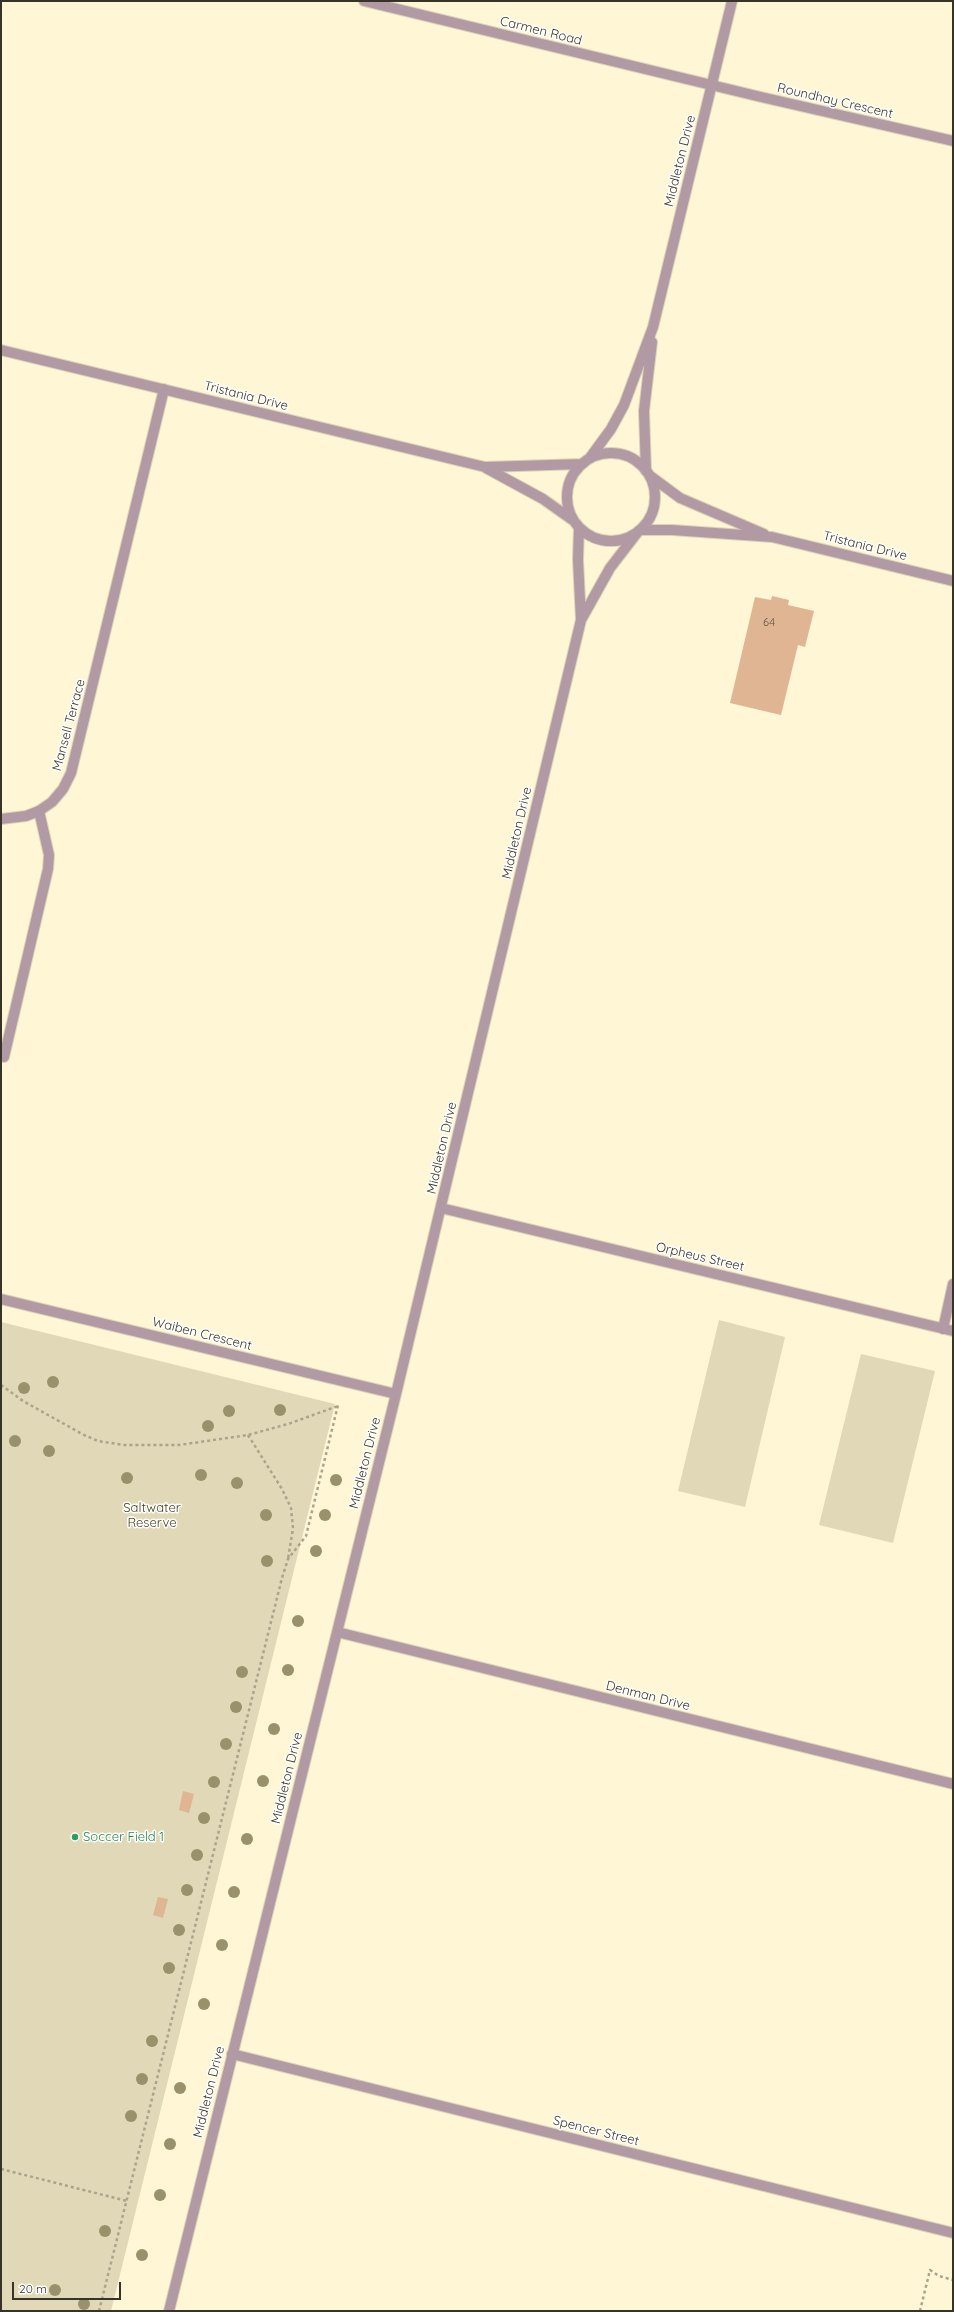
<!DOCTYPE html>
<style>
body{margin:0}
#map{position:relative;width:954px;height:2312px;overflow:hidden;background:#fef6d5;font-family:Quicksand,sans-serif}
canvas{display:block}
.frame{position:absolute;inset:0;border:2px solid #373427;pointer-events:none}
.scale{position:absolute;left:12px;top:2282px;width:109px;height:18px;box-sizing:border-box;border:2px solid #373427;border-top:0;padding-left:5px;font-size:12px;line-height:14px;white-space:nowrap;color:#373427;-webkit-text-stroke:3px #fff;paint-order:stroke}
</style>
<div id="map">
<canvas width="954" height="2312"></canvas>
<div class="frame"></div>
<div class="scale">20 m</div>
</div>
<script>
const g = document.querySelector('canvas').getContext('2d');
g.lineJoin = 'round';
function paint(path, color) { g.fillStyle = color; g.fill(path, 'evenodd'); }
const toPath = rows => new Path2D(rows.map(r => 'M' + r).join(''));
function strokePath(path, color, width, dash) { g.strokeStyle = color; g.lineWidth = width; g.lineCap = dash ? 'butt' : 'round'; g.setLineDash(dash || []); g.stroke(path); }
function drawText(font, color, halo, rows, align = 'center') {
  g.font = font + ' Quicksand,sans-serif'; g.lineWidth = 3; g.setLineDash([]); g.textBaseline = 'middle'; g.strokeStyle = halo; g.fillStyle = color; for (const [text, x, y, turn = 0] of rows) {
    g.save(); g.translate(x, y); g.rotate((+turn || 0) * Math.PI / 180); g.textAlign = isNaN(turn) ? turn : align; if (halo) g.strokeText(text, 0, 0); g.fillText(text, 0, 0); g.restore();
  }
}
paint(toPath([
 [719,1320,785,1337,745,1507,678,1491],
 [1,1322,335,1404,111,2311,1,2311],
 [861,1354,935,1371,893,1543,819,1525]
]), '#e0d8b7');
paint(toPath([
 [772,596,789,600,788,605,814,611,805,647,798,645,781,715,730,703,755,597,771,600],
 [183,1791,194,1794,189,1813,179,1810],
 [158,1897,168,1899,163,1918,153,1915]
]), '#dfb594');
const service = toPath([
 [4,1057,48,869,49,855,39,811]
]);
const minor = toPath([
 [364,1,761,97,953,141],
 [1,350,485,467,582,464],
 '567 497a44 44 0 1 1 88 0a44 44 0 1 1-88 0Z',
 [589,459,611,429,624,405,653,327,732,1],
 [486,468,543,499,574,521],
 [646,471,644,411,652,342],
 [649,475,680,498,764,534],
 [579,527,578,560,581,620],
 [641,530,672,530,772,537,953,581],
 [1,819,26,816,39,811,52,802,63,789,71,773,164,389],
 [441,1208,953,1331],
 [1,1299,396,1394],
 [943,1329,953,1284],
 [337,1632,953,1784],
 [232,2054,953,2233],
 [169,2311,396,1394,581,620,610,568,637,533]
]);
strokePath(service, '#dad3b6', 12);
strokePath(minor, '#dad3b6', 12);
strokePath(toPath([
 [1,1385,23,1401,84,1435,98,1441,124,1445,179,1445,248,1435,288,1424,338,1406],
 [248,1435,282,1489,291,1508,293,1528,288,1559],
 [1,2169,127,2201],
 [1,2311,2,2311],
 [99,2311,282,1578,288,1559,306,1536,338,1405],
 [920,2311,930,2270,939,2276,953,2280]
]), '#aaa48b', 2.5, [3, 3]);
strokePath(service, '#b19aa3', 10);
strokePath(minor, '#b19aa3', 10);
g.fillStyle = '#99906c';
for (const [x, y] of [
 [53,1382],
 [24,1388],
 [280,1410],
 [229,1411],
 [208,1426],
 [15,1441],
 [49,1451],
 [201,1475],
 [127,1478],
 [336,1480],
 [237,1483],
 [266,1515],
 [325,1515],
 [316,1551],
 [267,1561],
 [298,1621],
 [288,1670],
 [242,1672],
 [236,1707],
 [274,1729],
 [226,1744],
 [263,1781],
 [214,1782],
 [204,1818],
 [247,1839],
 [197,1855],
 [187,1890],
 [234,1892],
 [179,1930],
 [222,1945],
 [169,1968],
 [204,2004],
 [152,2041],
 [142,2079],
 [180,2088],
 [131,2116],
 [170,2144],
 [160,2195],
 [105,2231],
 [142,2255],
 [55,2290],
 [84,2304]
]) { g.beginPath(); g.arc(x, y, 6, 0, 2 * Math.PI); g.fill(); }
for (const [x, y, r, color] of [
 [75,1837,4,"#2e9e5b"]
]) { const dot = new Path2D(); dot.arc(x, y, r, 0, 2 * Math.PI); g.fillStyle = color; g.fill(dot); strokePath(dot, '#fff', 1.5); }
drawText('11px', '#615442', null, [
 ["64",769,623]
]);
drawText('13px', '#373427', '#fff', [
 ["Carmen Road",541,31,14],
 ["Roundhay Crescent",835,101,13],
 ["Middleton Drive",680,161,-76],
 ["Tristania Drive",246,396,14],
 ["Tristania Drive",865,546,14],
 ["Mansell Terrace",69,725,-75],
 ["Middleton Drive",517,833,-77],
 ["Middleton Drive",442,1148,-77],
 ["Orpheus Street",700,1257,13],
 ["Waiben Crescent",202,1334,14],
 ["Middleton Drive",365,1463,-76],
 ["Denman Drive",648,1696,14],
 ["Middleton Drive",287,1778,-76],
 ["Middleton Drive",209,2092,-76],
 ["Spencer Street",596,2131,14]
]);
drawText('13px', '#463d16', '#fff', [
 ["Saltwater",152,1508],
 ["Reserve",152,1523]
]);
drawText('13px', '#27864d', '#fff', [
 ["Soccer Field 1",83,1837]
], 'left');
</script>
